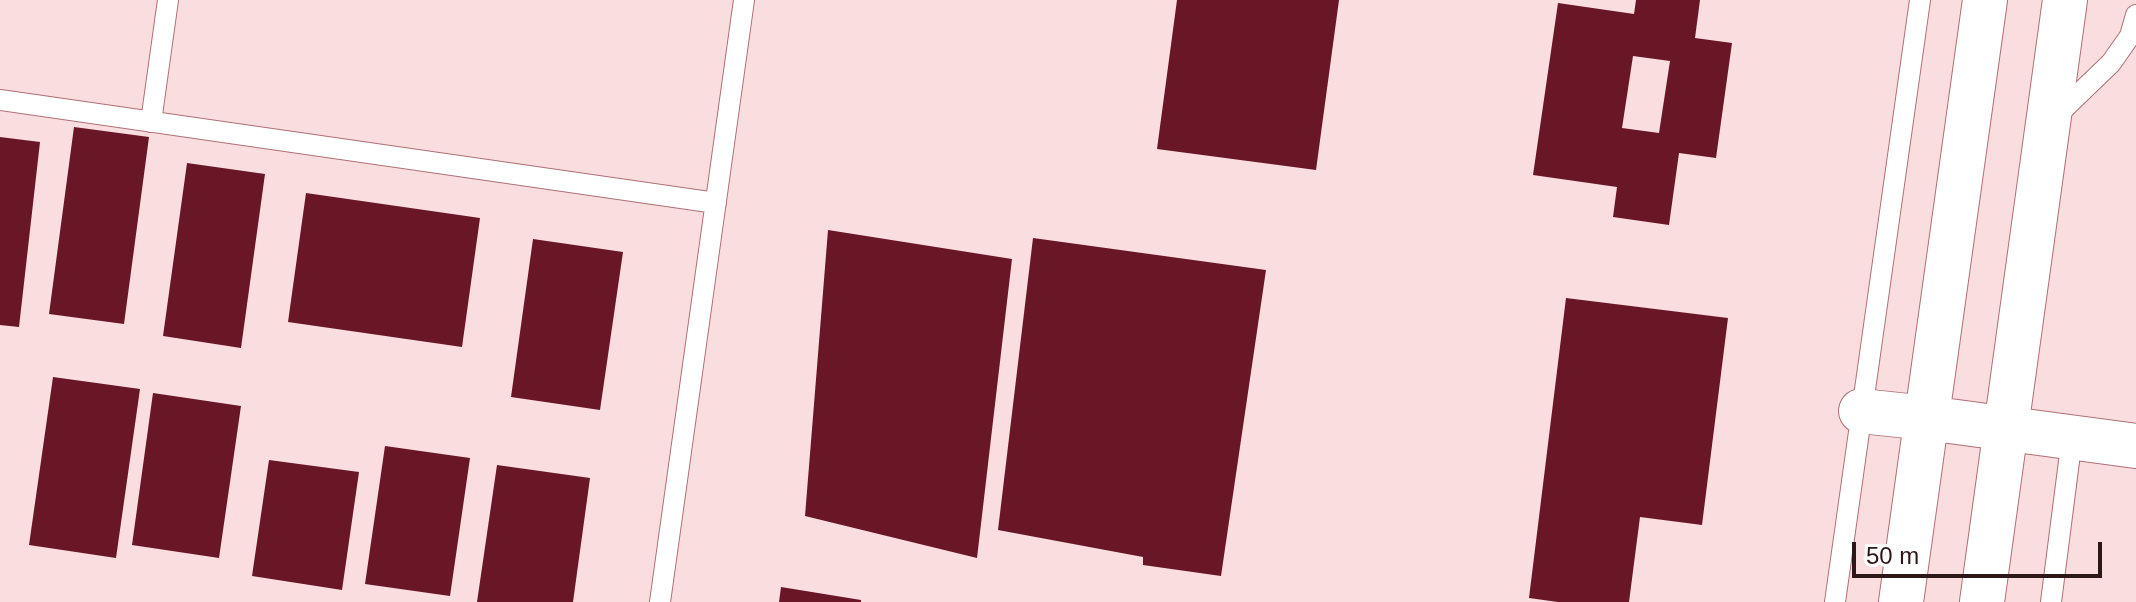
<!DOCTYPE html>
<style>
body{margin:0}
#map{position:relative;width:2136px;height:602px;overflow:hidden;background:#fadedf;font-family:Helvetica,sans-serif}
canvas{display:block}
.scale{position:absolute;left:1852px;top:542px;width:250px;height:36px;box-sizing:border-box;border:4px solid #2e1719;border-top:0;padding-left:10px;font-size:24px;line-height:28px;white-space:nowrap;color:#2e1719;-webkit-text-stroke:6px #fff;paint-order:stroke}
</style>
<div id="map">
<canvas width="2136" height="602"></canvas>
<div class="scale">50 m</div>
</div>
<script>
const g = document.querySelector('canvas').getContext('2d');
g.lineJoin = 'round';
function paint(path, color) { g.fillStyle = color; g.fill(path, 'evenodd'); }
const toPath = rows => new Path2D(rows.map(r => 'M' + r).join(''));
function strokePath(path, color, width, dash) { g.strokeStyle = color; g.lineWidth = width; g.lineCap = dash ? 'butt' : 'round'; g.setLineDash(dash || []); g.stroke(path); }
paint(toPath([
 [1177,0,1339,0,1316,170,1157,149],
 [1636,0,1700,0,1695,38,1732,43,1716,158,1679,153,1669,225,1613,217,1617,187,1533,175,1558,3,1634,14],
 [1633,56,1670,61,1659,133,1622,128],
 [74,127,149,137,124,324,49,314],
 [0,137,40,142,19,327,0,325],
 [187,163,265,174,241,348,163,336],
 [306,193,480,218,462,347,288,322],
 [828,230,1012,259,977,558,805,516],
 [1033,238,1266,270,1221,576,1143,565,1143,557,998,530],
 [533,239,623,252,600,410,511,397],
 [1566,298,1728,318,1702,525,1640,517,1629,602,1558,602,1529,598],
 [53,377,140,389,116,558,29,545],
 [153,393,241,406,219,558,132,545],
 [385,446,470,458,450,596,365,584],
 [269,460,359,472,342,590,252,576],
 [497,465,590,478,573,602,477,602],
 [781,587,861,600,861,602,779,602]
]), '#691627');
const lane = toPath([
 [0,100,716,203],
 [2055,117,2111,63,2130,36,2136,15],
 [151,122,168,0],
 [660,602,744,0],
 [1835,602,1920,0],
 [2051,602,2072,438]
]);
const secondary = toPath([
 [1861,411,1927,418,2136,446],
 [1901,602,1985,0],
 [1982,602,2065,0]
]);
strokePath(lane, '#ad7075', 22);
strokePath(secondary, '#ad7075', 46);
strokePath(lane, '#fff', 20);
strokePath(secondary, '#fff', 44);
</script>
